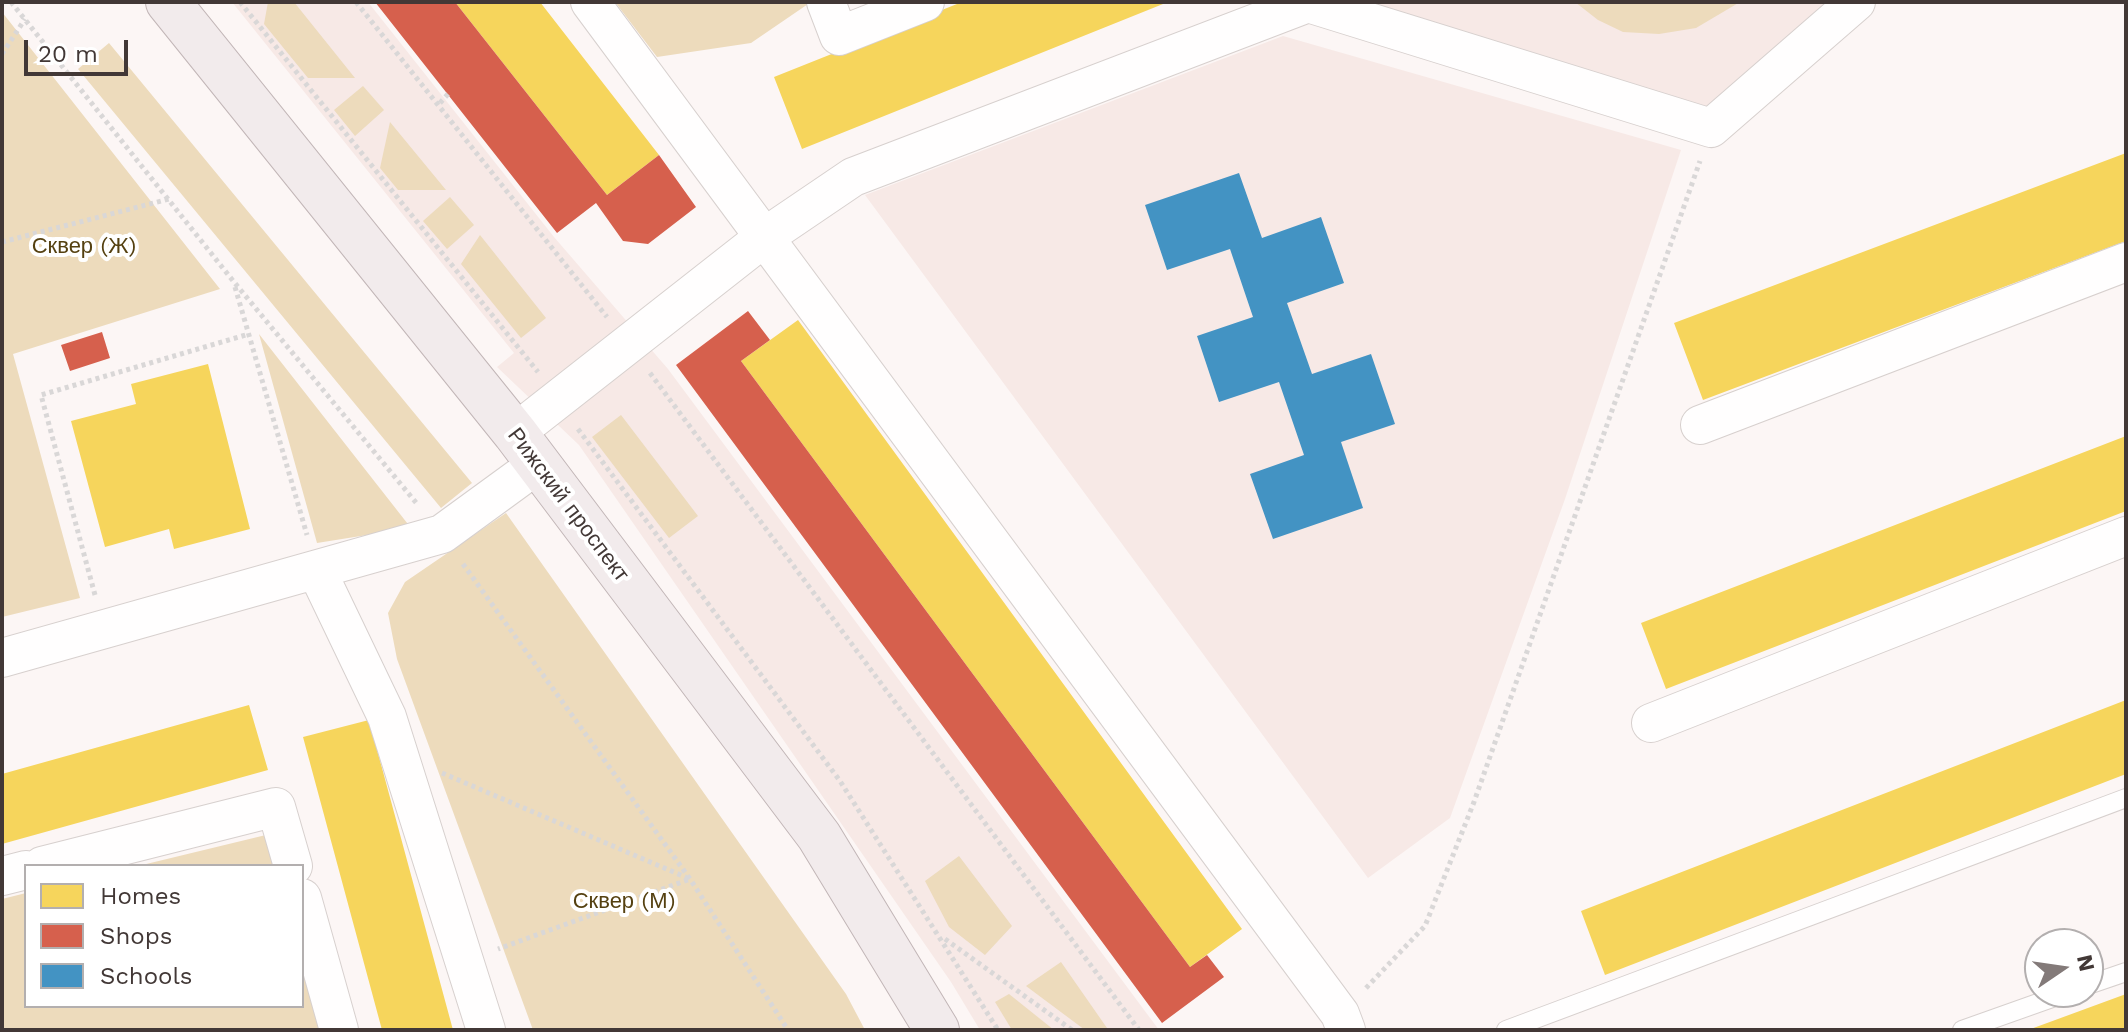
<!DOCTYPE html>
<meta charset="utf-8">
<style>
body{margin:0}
#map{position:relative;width:2128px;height:1032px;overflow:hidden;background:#fcf6f5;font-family:"Work Sans",sans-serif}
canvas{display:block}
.frame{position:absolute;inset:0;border:4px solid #423836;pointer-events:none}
.legend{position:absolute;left:24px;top:864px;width:280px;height:144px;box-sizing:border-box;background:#fff;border:2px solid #b3afaf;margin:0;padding:10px 14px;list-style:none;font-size:24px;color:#423836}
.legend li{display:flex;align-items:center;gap:16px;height:40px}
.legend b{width:40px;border:2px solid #b3afaf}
.north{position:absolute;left:2024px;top:928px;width:80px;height:80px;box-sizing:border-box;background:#fff;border:2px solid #b3afaf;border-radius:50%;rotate:77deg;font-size:22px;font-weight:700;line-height:32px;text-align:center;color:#423836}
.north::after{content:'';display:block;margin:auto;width:28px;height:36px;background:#837a79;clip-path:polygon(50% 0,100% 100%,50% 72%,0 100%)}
.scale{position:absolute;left:24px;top:40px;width:104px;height:36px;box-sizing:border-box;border:4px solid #423836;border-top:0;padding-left:10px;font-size:24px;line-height:28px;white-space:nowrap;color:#423836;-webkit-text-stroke:6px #fff;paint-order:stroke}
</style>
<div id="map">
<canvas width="2128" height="1032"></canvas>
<div class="frame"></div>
<ul class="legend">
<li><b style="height:22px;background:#f6d55c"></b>Homes</li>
<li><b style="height:22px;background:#d6604d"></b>Shops</li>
<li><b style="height:22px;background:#4393c3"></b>Schools</li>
</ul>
<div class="north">N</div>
<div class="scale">20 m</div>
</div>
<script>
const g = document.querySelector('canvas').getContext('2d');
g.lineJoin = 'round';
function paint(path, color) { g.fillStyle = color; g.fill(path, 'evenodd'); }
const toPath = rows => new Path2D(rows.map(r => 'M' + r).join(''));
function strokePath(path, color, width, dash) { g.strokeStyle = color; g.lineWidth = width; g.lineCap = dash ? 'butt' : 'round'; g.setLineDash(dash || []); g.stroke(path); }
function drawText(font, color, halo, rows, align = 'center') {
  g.font = font + ' "Work Sans",sans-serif'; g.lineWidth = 8; g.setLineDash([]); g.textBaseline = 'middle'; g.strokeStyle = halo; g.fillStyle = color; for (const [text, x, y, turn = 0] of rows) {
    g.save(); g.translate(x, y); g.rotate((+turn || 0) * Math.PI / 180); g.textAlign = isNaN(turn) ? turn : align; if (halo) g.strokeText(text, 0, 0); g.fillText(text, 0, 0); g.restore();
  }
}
paint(toPath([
 [232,2,368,2,554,237,668,369,1159,1030,980,1030,951,982,579,445,497,367,514,353],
 [1346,2,1835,2,1711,114],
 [1283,36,1681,150,1565,499,1450,818,1368,878,865,195]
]), '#f7e9e6');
paint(toPath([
 [268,2,294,2,355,78,308,78,264,24],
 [615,2,811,2,751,43,657,57],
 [1575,2,1740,2,1696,28,1659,34,1623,32,1598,20],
 [2,12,220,289,13,354,80,598,2,617],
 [109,43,472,483,441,508,78,69],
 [363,86,384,110,355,136,334,110],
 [390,122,446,190,398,190,380,168],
 [450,197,474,225,447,249,423,221],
 [480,235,546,318,521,338,461,264],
 [259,334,411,528,317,543],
 [621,415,698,516,669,538,592,437],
 [506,513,846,994,865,1030,533,1030,397,659,388,613,405,582],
 [270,834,279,866,138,866],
 [959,856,1012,926,985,955,949,927,925,881],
 [26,893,26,1006,302,1006,302,949,324,1030,2,1030,2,899],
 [1061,962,1107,1028,1085,1030,1026,986],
 [1009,994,1054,1030,1012,1030,995,1002]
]), '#eddbbc');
paint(toPath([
 [455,2,540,2,659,155,607,195],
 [962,2,1168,2,802,149,774,77],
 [2126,153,2126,241,1703,400,1674,323],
 [798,320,1242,929,1190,967,741,361],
 [208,364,250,529,174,549,169,529,105,547,71,421,136,404,131,384],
 [2126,436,2126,511,1666,689,1641,623],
 [2126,700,2126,774,1605,975,1581,911],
 [249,705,268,770,2,844,2,774],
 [369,720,453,1030,382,1030,303,737],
 [2126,994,2126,1030,2028,1030]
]), '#f6d55c');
paint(toPath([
 [375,2,455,2,607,195,659,155,696,207,648,244,623,241,596,203,557,233],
 [748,311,770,340,741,361,1190,967,1207,955,1224,977,1162,1023,676,365],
 [102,332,110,358,70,371,61,345]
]), '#d6604d');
paint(toPath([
 [1239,173,1262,238,1321,217,1344,283,1287,303,1312,374,1371,354,1395,424,1341,442,1363,508,1273,539,1250,474,1304,455,1279,382,1219,402,1197,336,1253,317,1230,249,1167,270,1145,205]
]), '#4393c3');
const lane = toPath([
 [2088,985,2126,972],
 [1506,1030,2126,798],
 [1962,1030,2069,992]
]);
const street = toPath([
 [590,2,1340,1014,1346,1030],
 [826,2,839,36,925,2],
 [1700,425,2126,262],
 [515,433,766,236,853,177,1308,3,1711,128,1856,2],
 [317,571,387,717,486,1030],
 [2,658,442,534,538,464],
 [1651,723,2126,536],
 [42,866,276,807,293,866],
 [2,876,26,870],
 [302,898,339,1030]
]);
const primary = toPath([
 [168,2,515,433,819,836,937,1030]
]);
strokePath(lane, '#d7d0ce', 20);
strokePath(street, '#d7d0ce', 40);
strokePath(primary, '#c2b6b7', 46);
strokePath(toPath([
 [11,2,234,282,418,505],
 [240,2,538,372],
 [356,2,607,317],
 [2,54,25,19],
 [440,103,448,94],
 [2,242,169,199],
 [235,287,307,535],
 [650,373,1139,1030],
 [578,429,840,781,998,1030],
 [463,564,690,879,788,1030],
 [95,595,41,395,249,334],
 [442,773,690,879,498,949],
 [945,939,1072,1030],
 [1366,988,1425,926,1474,802,1700,161]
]), '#d9d7d7', 5, [4, 4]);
strokePath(lane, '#fffefe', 18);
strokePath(street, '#fffefe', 38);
strokePath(primary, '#f2ebec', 44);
drawText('22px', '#554111', '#fff', [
 ["Сквер (Ж)",84,247],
 ["Сквер (М)",624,902]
]);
drawText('22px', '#423836', '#fff', [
 ["Рижский проспект",568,505,53]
]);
</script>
